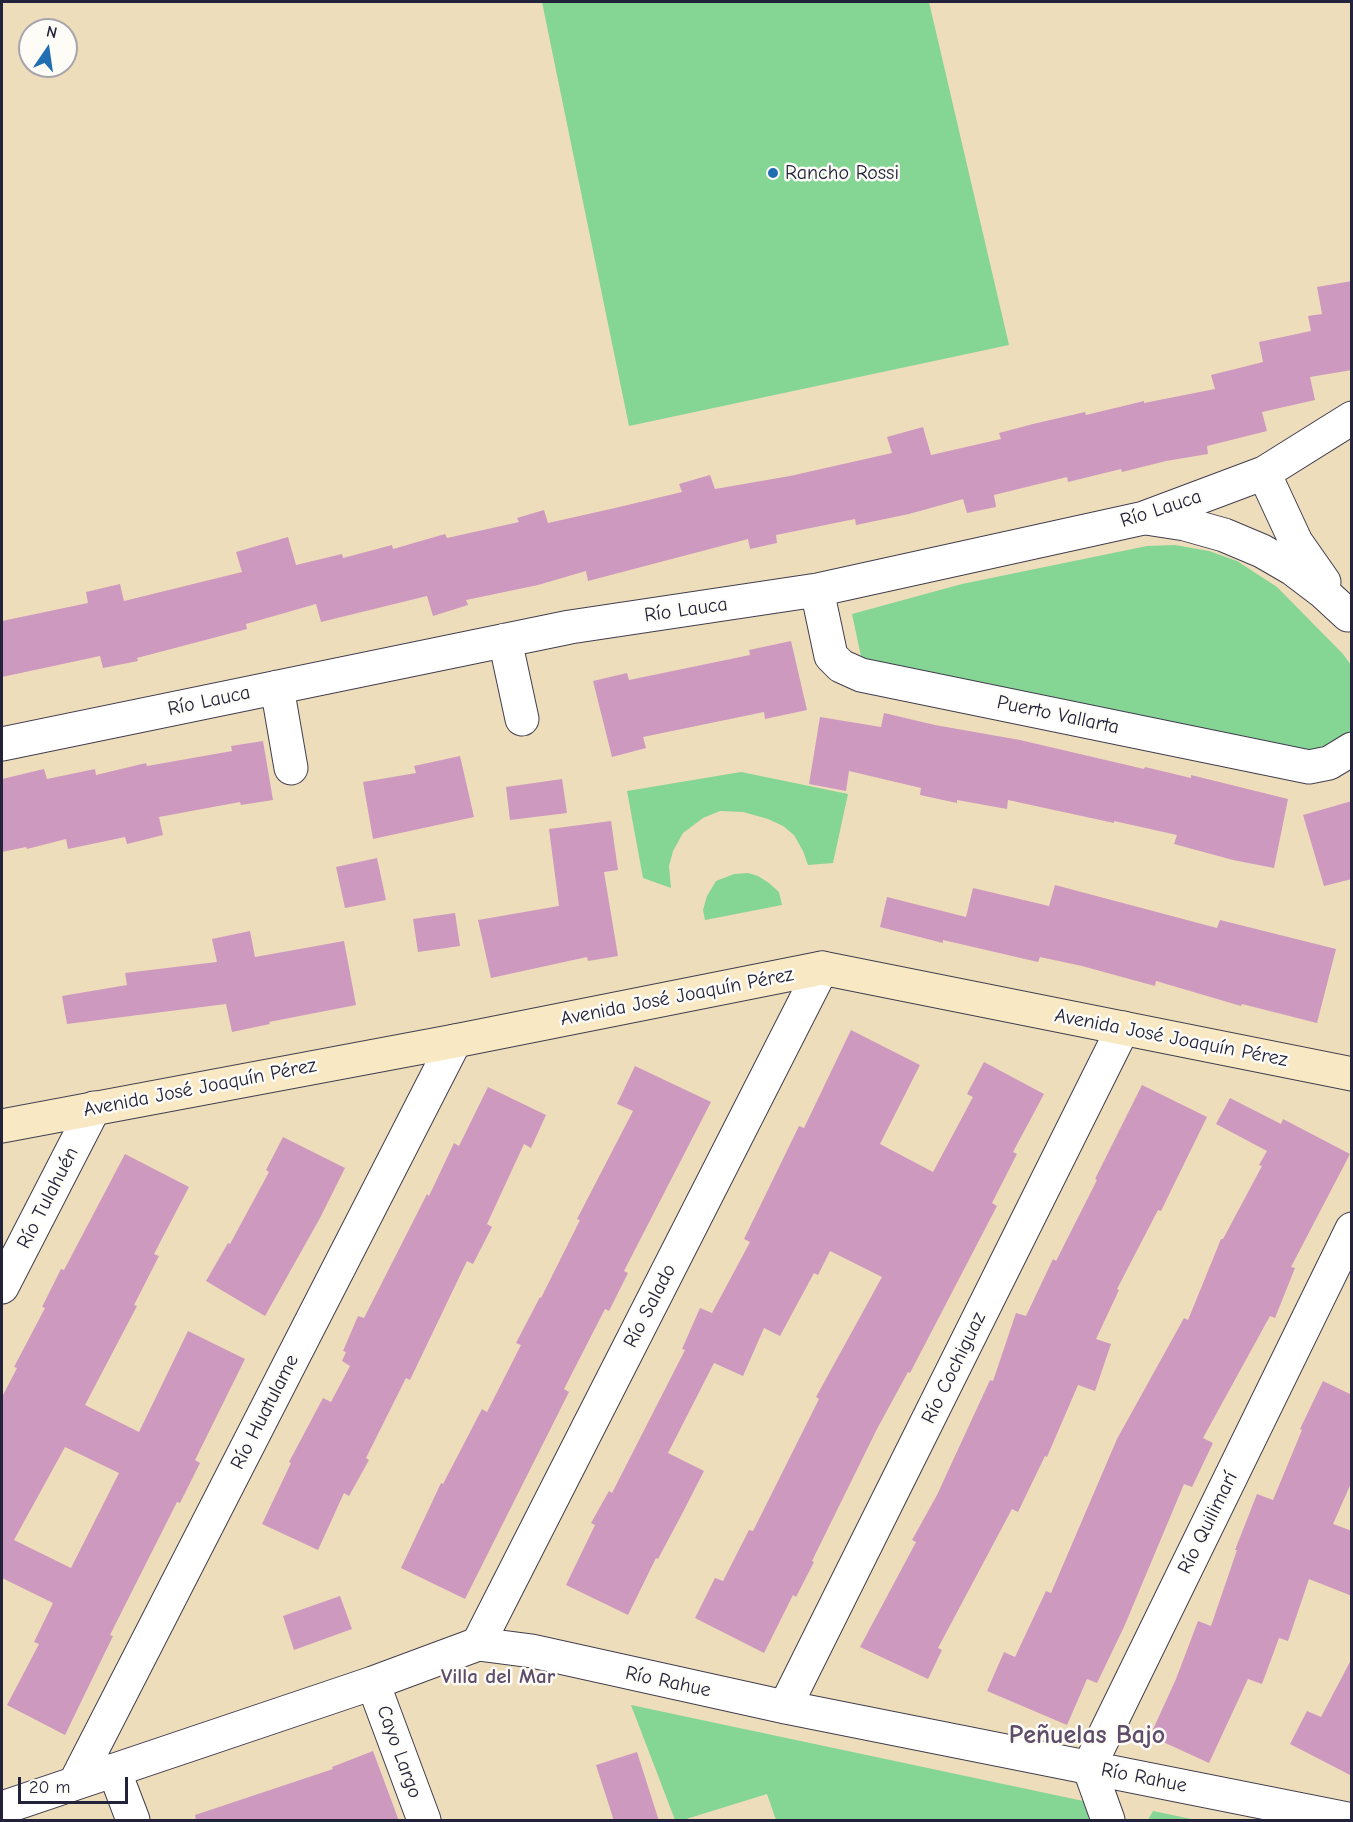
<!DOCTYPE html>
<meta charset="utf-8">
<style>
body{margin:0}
#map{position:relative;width:1353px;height:1822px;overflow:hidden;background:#edb;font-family:"Comic Neue",sans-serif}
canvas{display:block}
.frame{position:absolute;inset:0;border:3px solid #22223b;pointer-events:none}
.north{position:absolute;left:18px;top:18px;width:60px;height:60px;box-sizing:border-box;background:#fdfcf7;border:2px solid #a5a5ac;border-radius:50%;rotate:13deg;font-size:16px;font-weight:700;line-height:24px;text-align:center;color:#22223b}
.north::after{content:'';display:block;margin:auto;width:21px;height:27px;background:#1f6fb2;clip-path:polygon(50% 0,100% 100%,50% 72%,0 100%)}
.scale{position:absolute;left:18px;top:1777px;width:110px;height:27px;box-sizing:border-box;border:3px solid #22223b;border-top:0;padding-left:8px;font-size:18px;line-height:21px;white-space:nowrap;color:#22223b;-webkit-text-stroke:4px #fdfcf7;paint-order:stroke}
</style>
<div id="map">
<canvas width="1353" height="1822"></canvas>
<div class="frame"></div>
<div class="north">N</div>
<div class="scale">20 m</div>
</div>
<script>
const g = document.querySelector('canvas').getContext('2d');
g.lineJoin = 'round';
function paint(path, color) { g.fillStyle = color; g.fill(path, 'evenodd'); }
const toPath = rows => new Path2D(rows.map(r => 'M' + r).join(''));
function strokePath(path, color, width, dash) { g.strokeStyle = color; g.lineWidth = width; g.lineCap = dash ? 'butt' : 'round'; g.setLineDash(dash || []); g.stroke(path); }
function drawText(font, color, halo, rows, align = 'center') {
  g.font = font + ' "Comic Neue",sans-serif'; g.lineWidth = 5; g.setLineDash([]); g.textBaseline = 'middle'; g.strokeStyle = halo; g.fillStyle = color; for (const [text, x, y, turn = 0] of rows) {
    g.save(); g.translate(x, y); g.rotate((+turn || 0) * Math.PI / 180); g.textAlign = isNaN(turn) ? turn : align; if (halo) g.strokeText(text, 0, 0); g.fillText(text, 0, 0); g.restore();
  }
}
paint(toPath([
 [542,2,929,2,1009,345,629,426],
 [1175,545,1209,551,1237,561,1277,587,1343,654,1351,665,1351,737,1323,758,862,661,852,614,962,584,1147,546],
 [741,772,848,794,833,863,808,865,803,851,794,835,783,826,768,819,743,812,720,811,703,818,683,833,673,851,669,866,671,888,643,878,627,791],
 [748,873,758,876,769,883,779,892,782,905,705,920,703,910,707,896,716,881,734,874],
 [631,1705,1088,1802,1094,1820,776,1820,767,1794,683,1820,675,1820],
 [1153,1811,1196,1820,1148,1820]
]), '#85d595');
paint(toPath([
 [1352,281,1352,370,1310,377,1315,400,1262,412,1267,431,1207,446,1208,454,1166,461,1122,472,1121,469,1068,482,1067,477,994,495,996,507,967,513,963,499,909,514,856,525,855,519,776,535,777,543,750,549,748,539,588,581,586,571,538,585,466,600,468,605,433,616,427,596,321,622,316,604,246,624,247,629,137,658,138,661,103,668,100,656,2,677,2,621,88,603,86,592,120,584,124,601,242,572,236,552,288,537,296,565,342,554,343,558,392,545,393,549,445,534,447,538,519,522,517,518,544,510,548,523,615,508,682,492,679,484,710,475,715,489,790,476,892,453,887,437,923,427,931,455,1001,439,999,433,1033,424,1085,412,1086,415,1144,401,1144,403,1215,389,1211,375,1263,362,1259,342,1311,331,1308,316,1322,314,1317,287],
 [791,641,807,710,765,719,764,712,643,737,646,748,612,757,593,681,627,673,629,680,750,655,749,650],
 [884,713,935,725,1020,740,1144,769,1145,767,1191,778,1191,775,1288,799,1274,868,1233,860,1174,844,1177,835,1114,821,1114,823,1008,800,1007,809,957,800,957,803,920,795,921,788,849,771,846,791,809,784,820,717,881,727],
 [263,741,273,800,241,805,240,802,159,817,163,835,127,844,125,837,68,849,66,839,27,849,26,847,2,852,2,779,44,769,47,779,95,769,96,775,146,763,147,766,232,751,231,746],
 [460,756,474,817,373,839,363,782,416,773,414,766],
 [562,779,567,813,510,820,506,787],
 [1352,801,1352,879,1324,886,1303,815],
 [611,821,618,870,604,872,618,956,588,961,587,957,491,978,478,920,559,906,549,829],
 [377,858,386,900,345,908,336,867],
 [1055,885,1217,928,1220,920,1336,949,1317,1023,1242,1004,1241,1006,1156,981,1155,986,1082,966,1040,957,1038,962,943,940,943,943,880,927,887,897,966,917,973,888,1049,906],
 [455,913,460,946,418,952,413,919],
 [250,931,255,957,344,941,356,1005,269,1022,270,1024,232,1032,226,1004,67,1024,62,996,127,985,125,973,217,962,212,939],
 [851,1030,920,1065,880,1144,933,1172,973,1097,967,1094,984,1062,1044,1094,1013,1152,1017,1154,992,1203,997,1206,910,1373,908,1372,877,1429,812,1561,814,1562,796,1597,793,1595,764,1653,695,1618,715,1578,723,1581,749,1530,753,1531,819,1399,816,1397,882,1277,830,1251,818,1275,814,1273,780,1336,764,1328,743,1376,714,1363,668,1453,704,1471,683,1512,658,1559,656,1558,628,1615,566,1585,595,1525,591,1523,609,1491,612,1493,685,1350,682,1349,700,1308,712,1313,750,1242,744,1239,799,1126,804,1128],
 [635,1066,711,1102,624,1271,628,1273,609,1311,605,1309,564,1389,569,1392,465,1599,401,1568,441,1483,443,1484,482,1409,487,1412,521,1345,516,1343,540,1297,541,1298,580,1220,577,1219,633,1111,617,1104],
 [1142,1085,1207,1117,1161,1211,1158,1210,1117,1289,1119,1290,1096,1339,1111,1344,1095,1391,1078,1385,1047,1457,1045,1456,1018,1512,1012,1509,938,1648,942,1650,928,1679,860,1647,916,1542,912,1540,937,1495,990,1380,993,1381,1016,1313,1026,1316,1053,1259,1056,1261,1097,1180,1095,1179],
 [488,1087,546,1115,531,1148,524,1144,487,1224,492,1227,473,1264,467,1261,410,1380,406,1378,366,1458,369,1460,349,1496,344,1493,318,1550,262,1524,291,1463,289,1462,323,1398,331,1402,350,1366,342,1361,346,1352,343,1351,358,1316,364,1318,427,1194,429,1196,454,1143,459,1146],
 [1230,1098,1281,1124,1283,1119,1350,1154,1291,1267,1295,1268,1275,1318,1270,1316,1203,1438,1213,1443,1192,1487,1184,1484,1124,1627,1097,1683,1087,1679,1067,1725,987,1691,1004,1652,1015,1657,1046,1591,1051,1593,1117,1439,1184,1318,1188,1320,1221,1239,1223,1239,1262,1166,1259,1165,1267,1151,1216,1124],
 [283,1137,345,1168,320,1218,265,1316,206,1281,228,1243,230,1244,269,1172,266,1170],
 [125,1154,189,1187,154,1254,159,1256,134,1305,137,1306,85,1405,139,1432,188,1331,245,1359,195,1460,200,1463,180,1503,177,1502,110,1635,113,1636,65,1735,7,1705,39,1644,34,1642,53,1603,2,1578,2,1397,17,1368,14,1367,45,1308,42,1307,61,1269,64,1270],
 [65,1447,119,1473,71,1568,14,1540],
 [1323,1381,1352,1395,1352,1481,1333,1524,1352,1531,1352,1596,1309,1579,1288,1641,1279,1638,1262,1684,1248,1679,1209,1763,1150,1736,1176,1679,1198,1621,1211,1626,1237,1550,1235,1550,1257,1494,1273,1500,1302,1430,1300,1429],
 [340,1596,352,1629,294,1650,283,1616],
 [1352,1658,1352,1776,1290,1744,1307,1711,1321,1717],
 [373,1751,399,1821,196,1821,195,1815,333,1769,332,1767],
 [637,1752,659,1821,614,1821,596,1765]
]), '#ce99bf');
const street = toPath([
 [1264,473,1296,542,1324,582],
 [1146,518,1185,524,1224,535,1262,551,1293,569,1322,591,1348,615],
 [817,590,831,656,841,666,861,675,1309,767,1329,763,1352,749],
 [505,640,522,719],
 [277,687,291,768],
 [2,744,570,627,817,590,1144,518,1264,473,1352,418],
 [2,1287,94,1108],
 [478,1644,822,968],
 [373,1683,424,1820],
 [785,1707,1123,1028],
 [114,1770,133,1820],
 [75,1783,455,1041],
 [2,1808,373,1683,478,1644,532,1651,785,1707,1352,1820],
 [1108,1820,1089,1767,1352,1229]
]);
const secondary = toPath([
 [2,1126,455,1041,822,968,1352,1074]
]);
strokePath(street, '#413e4e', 35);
strokePath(secondary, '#413e4e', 35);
strokePath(street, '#fff', 33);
strokePath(secondary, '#f8e8c3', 33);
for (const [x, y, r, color] of [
 [773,173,6,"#1f6fb2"]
]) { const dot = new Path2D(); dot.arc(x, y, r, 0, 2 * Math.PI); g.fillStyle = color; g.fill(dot); strokePath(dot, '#fdfcf7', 2); }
drawText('20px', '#22223b', '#fdfcf7', [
 ["Rancho Rossi",785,173]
], 'left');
drawText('20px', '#22223b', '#fdfcf7', [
 ["Río Lauca",1161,509,-18],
 ["Río Lauca",686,610,-8],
 ["Río Lauca",209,701,-12],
 ["Puerto Vallarta",1058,715,12],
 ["Avenida José Joaquín Pérez",677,997,-11],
 ["Avenida José Joaquín Pérez",1171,1038,11],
 ["Avenida José Joaquín Pérez",200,1088,-11],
 ["Río Tulahuén",48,1198,-63],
 ["Río Salado",650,1306,-63],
 ["Río Cochiguaz",954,1368,-64],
 ["Río Huatulame",265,1412,-63],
 ["Río Quilimarí",1208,1523,-64],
 ["Río Rahue",668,1682,12],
 ["Cayo Largo",399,1752,70],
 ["Río Rahue",1144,1778,11]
]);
drawText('bold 21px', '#5e4c69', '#fdfcf7', [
 ["Villa del Mar",498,1677]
]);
drawText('bold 26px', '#5e4c69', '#fdfcf7', [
 ["Peñuelas Bajo",1087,1736]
]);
</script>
